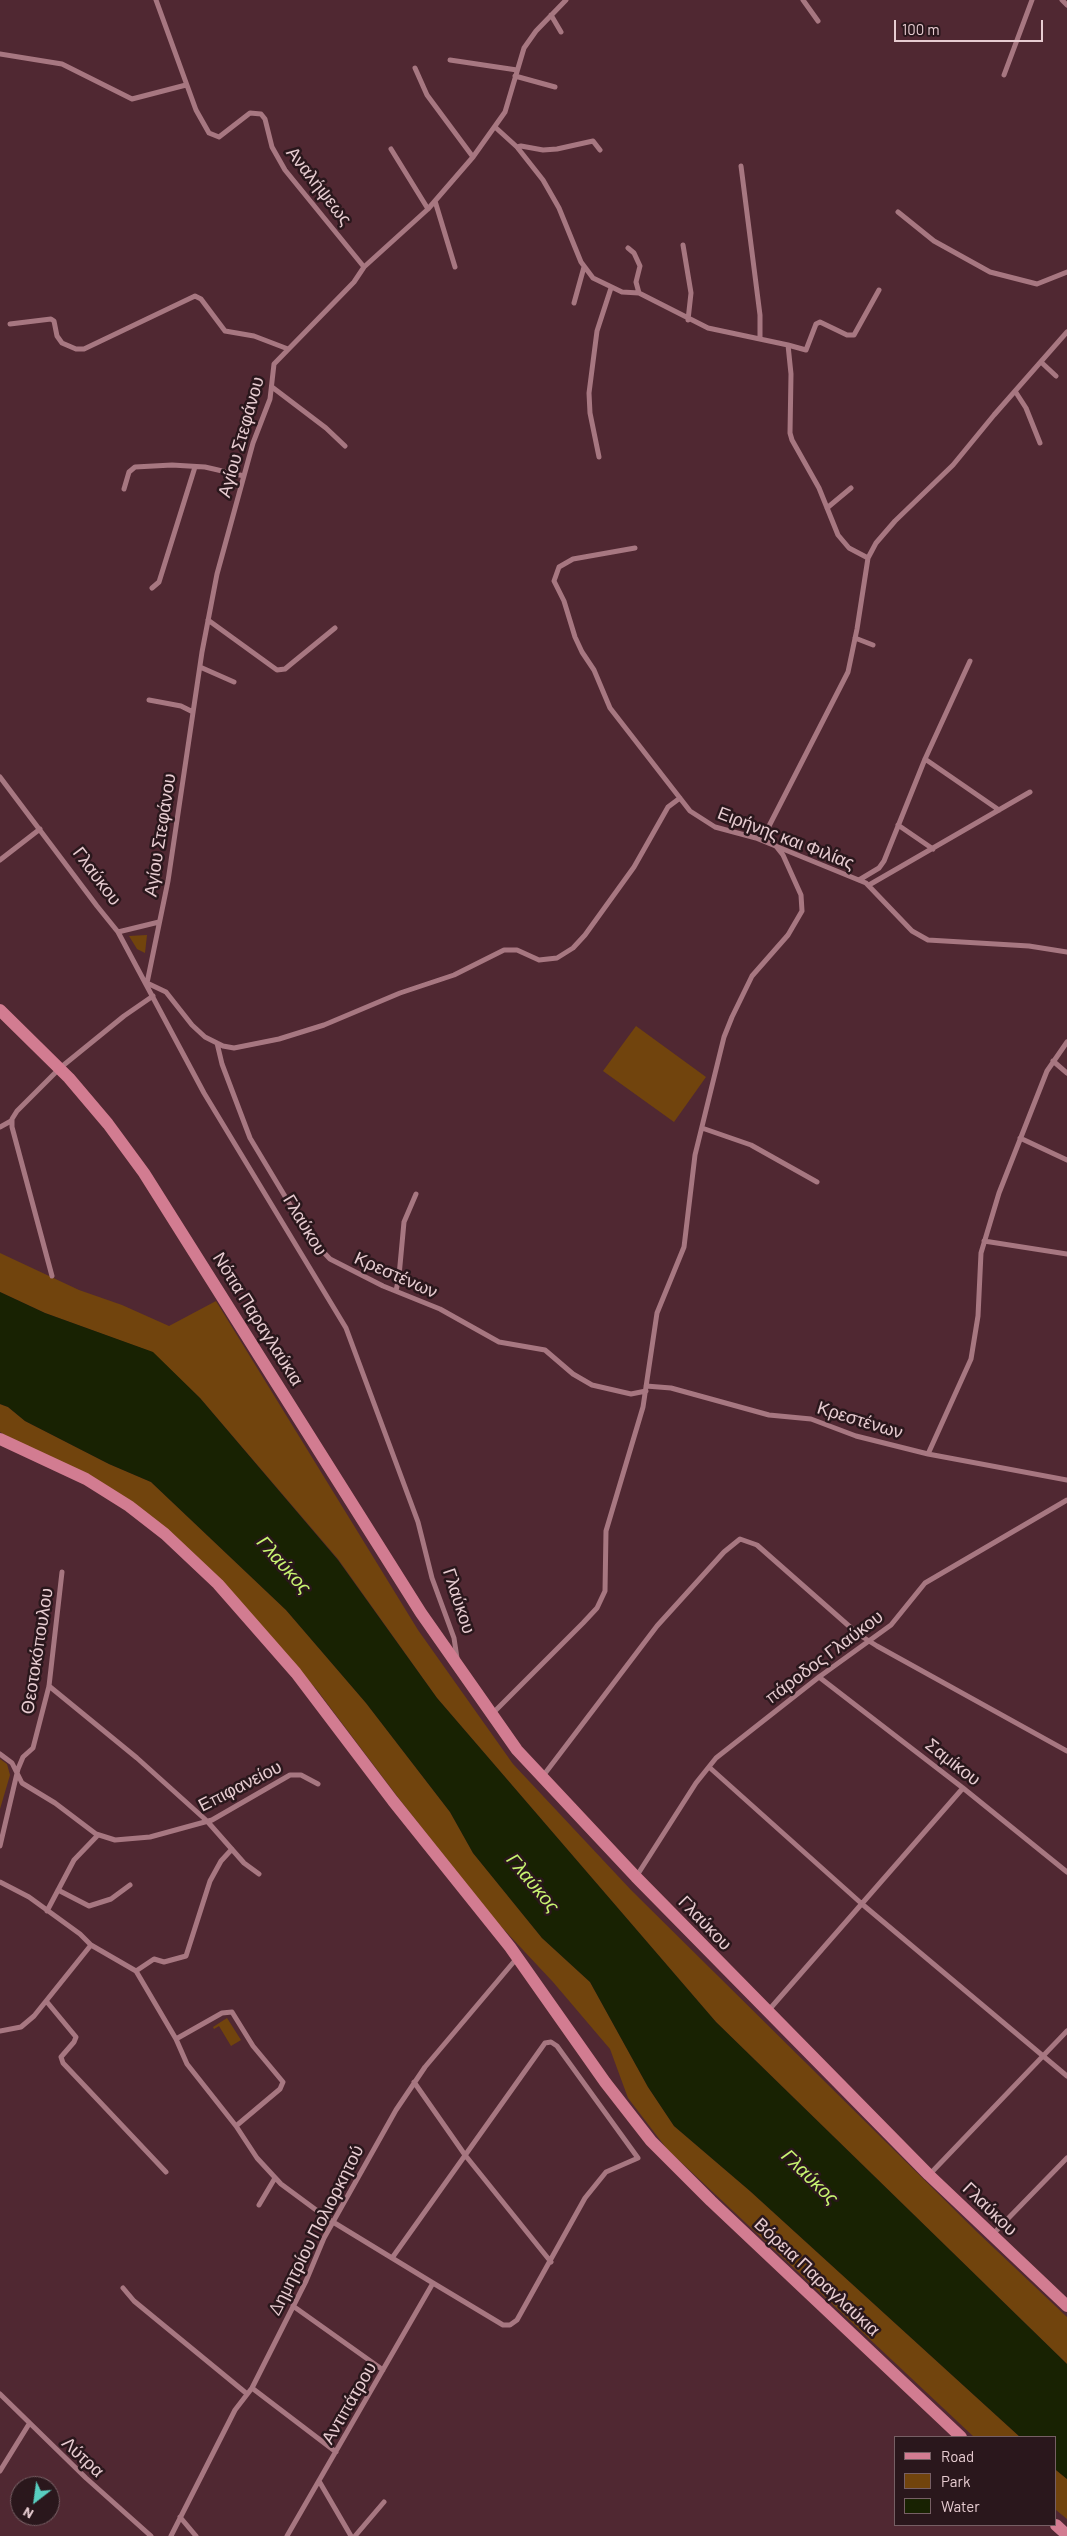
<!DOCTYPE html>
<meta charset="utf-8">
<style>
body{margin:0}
#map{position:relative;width:1067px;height:2536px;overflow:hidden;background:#502832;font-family:Barlow,sans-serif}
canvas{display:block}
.legend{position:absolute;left:894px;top:2436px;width:162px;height:90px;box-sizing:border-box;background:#2a171c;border:1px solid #765f64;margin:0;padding:6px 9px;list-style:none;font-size:15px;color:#e7ccd1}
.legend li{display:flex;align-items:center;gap:10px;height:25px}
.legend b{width:25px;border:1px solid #765f64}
.north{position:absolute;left:10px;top:2476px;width:50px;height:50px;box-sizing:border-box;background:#2a171c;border:1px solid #765f64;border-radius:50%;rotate:210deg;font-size:14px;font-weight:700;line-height:20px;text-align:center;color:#e7ccd1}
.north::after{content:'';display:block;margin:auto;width:18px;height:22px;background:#58cec0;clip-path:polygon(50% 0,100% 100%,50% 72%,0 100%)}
.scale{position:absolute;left:894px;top:20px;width:149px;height:22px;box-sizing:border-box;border:2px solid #e7ccd1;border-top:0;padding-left:6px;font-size:15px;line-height:18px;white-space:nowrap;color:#e7ccd1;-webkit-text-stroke:4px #2a171c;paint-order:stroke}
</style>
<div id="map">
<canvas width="1067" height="2536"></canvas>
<ul class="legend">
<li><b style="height:6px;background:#d27c91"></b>Road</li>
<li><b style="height:14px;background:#71440d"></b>Park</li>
<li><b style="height:14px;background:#182202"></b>Water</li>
</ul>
<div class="north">N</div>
<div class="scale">100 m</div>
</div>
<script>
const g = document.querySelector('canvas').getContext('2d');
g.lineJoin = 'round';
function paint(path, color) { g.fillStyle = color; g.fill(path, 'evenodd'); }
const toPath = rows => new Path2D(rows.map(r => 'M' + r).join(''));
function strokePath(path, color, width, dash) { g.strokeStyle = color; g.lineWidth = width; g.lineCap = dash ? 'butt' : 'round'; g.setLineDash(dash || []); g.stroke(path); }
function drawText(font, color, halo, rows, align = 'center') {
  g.font = font + ' Barlow,sans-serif'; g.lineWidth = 5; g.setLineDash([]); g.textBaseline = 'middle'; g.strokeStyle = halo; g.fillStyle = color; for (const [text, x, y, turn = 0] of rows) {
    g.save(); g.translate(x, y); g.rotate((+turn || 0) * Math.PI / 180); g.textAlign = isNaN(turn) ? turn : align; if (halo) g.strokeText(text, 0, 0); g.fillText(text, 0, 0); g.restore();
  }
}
paint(toPath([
 [147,935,145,953,137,949,129,936],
 [636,1026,706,1077,674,1122,603,1071],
 [0,1253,79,1290,122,1305,169,1326,216,1301,418,1630,513,1764,631,1890,977,2232,1067,2317,1067,2364,716,2022,437,1698,338,1559,200,1398,152,1352,45,1313,0,1292],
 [0,1404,8,1407,25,1421,109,1464,151,1482,286,1610,366,1703,450,1812,473,1853,542,1938,590,1982,648,2087,674,2126,750,2191,1020,2437,974,2437,667,2149,628,2098,610,2049,553,1982,495,1920,400,1800,317,1690,232,1594,148,1518,0,1432],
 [0,1759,7,1764,10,1775,0,1809],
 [227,2018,241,2040,231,2046,219,2026,214,2029,213,2027],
 [1056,2470,1067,2479,1067,2519,1056,2510]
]), '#71440d');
paint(toPath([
 [0,1292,45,1313,153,1352,200,1398,338,1560,437,1698,716,2022,1067,2364,1067,2479,1056,2470,1056,2437,1020,2437,750,2191,674,2126,648,2087,590,1982,542,1938,473,1853,450,1812,366,1703,286,1610,151,1482,109,1464,25,1421,8,1407,0,1404]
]), '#182202');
strokePath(toPath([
 [156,0,196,110,209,133,219,137,250,113,261,114,265,119,272,147,285,170,364,267],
 [566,0,536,31,524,48,505,112,473,157,428,209,364,267,354,282,274,364,270,399,253,443,217,574,202,652,168,881,147,983,166,992,192,1025,205,1037,223,1046,234,1048,279,1039,324,1025,400,993,454,975,504,950,517,950,539,960,557,958,573,948,585,935,634,867,668,807,680,798],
 [803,0,818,21],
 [1062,0,1067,5],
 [551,15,561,32],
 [0,54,62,64,132,99,186,85],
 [450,60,517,70],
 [415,68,427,95,473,157],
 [1004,75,1032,0],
 [515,76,555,87],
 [517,147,521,146,543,150,557,149,593,141,600,150],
 [391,149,428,209],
 [741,166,760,315,760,338],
 [435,201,455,267],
 [898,212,934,241,990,272,1037,284,1067,272],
 [683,245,691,293,688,320],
 [628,248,634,253,640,266,636,282,639,293],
 [574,303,584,267],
 [10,324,51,319,54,321,57,336,62,343,76,349,84,349,195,296,201,299,225,331,254,336,288,349],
 [788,345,806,350,816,324,820,322,847,335,854,335,879,290],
 [1041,362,1056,376],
 [272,387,326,428,345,446],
 [1015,391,1026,408,1040,443],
 [599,457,590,413,589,393,597,331,611,288],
 [124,489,129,472,135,467,172,465,205,467,244,476],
 [827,508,851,488],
 [635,548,573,559,559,567,554,581,564,601,575,637,582,652,594,670,610,708,690,811,715,827,756,838,866,883,912,931,928,940,1029,946,1067,952],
 [868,558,876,543,895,521,953,465,994,415,1067,332],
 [152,588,159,582,195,467],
 [208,620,277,670,285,669,291,664,335,628],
 [855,638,873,645],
 [200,667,234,682],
 [149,700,181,706,193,712],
 [925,759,999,810],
 [0,777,97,906,118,932,204,1093,346,1328,418,1522,432,1578,454,1638,457,1658],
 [898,825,933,849],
 [0,860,40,829],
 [859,880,879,868,884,861,925,759,970,661],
 [869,885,1030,792],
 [118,932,159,922],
 [217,1043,222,1064,250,1138,310,1238,330,1259,383,1286,440,1309,499,1342,545,1350,573,1374,592,1385,631,1394,646,1391],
 [1053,1061,1067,1073],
 [0,1127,11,1121],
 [702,1128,751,1145,817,1182],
 [1020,1138,1067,1160],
 [984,1241,1067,1254],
 [52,1276,12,1127,12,1119,17,1111,60,1068,124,1016,153,996],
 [396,1291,399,1276,404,1222,416,1194],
 [646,1386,671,1388,769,1415,811,1419,856,1436,928,1454,1067,1480],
 [928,1454,971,1359,978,1316,981,1253,999,1193,1047,1071,1067,1042],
 [819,1677,963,1788,1067,1872],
 [49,1686,137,1758,207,1821,244,1863,259,1874],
 [493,1713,583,1623,597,1608,605,1591,606,1531,643,1407,657,1313,684,1247,695,1155,724,1037,732,1017,752,976,788,935,802,911,801,895,783,855,768,836,768,828,848,672,857,629,868,558,849,548,838,535,819,488,792,440,790,433,791,374,788,345,708,328,639,293,622,292,593,278,581,262,559,208,543,180,517,147,495,127],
 [0,1754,12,1763,22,1783,55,1803,96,1834,115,1840,150,1837,212,1820,290,1775,301,1775,318,1784],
 [709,1767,862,1904,1067,2076],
 [543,1776,657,1626,724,1552,740,1539,757,1545,858,1634,877,1646,1067,1751],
 [0,1846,18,1769,23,1757,33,1748,49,1686,62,1572],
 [636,1877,696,1783,716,1758,819,1677,891,1625,925,1583,1067,1500],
 [0,1882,29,1897,80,1934,91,1945,34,2016,21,2027,0,2031],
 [58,1890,89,1906,111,1899,130,1885],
 [47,1911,74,1860,98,1835],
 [91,1945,136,1971,176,2039,187,2064,236,2126,257,2158,281,2184,327,2218,333,2222,392,2258,433,2283,503,2325,510,2325,517,2320,585,2198,606,2172,638,2158,557,2046,551,2042,545,2043,392,2258],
 [136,1971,154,1959,164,1962,186,1956,210,1881,221,1861,232,1849],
 [47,2002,76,2037,74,2042,61,2057,63,2063,166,2172],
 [768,2011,963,1788],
 [176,2039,222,2013,232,2012,253,2046,283,2082,280,2089,236,2126],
 [414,2082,465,2155,551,2262],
 [929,2175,1067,2031],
 [259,2205,275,2178],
 [992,2235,1067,2158],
 [123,2288,134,2301,246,2393],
 [293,2306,383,2370],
 [252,2388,336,2452],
 [0,2394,86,2478,151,2536],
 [0,2471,29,2424],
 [319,2481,351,2536],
 [180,2517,196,2536],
 [171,2536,235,2410,252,2388,306,2281,324,2238,396,2110,425,2067,517,1958],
 [287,2536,433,2283],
 [355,2536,384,2502]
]), '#a77781', 5);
strokePath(toPath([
 [0,1010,69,1078,108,1124,144,1173,421,1613,517,1750,636,1877,929,2175,1067,2306],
 [0,1439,86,1479,129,1506,165,1534,218,1584,296,1673,393,1801,510,1947,605,2082,651,2141,711,2201,961,2437],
 [1056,2525,1067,2535]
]), '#d27c91', 12);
drawText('18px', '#e7ccd1', '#2a171c', [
 ["Αναλήψεως",319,186,52],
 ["Αγίου Στεφάνου",241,437,-74],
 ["Αγίου Στεφάνου",160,835,-81],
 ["Ειρήνης και Φιλίας",786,838,21],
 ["Γλαύκου",97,876,53],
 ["Γλαύκου",305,1225,59],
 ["Κρεστένων",396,1275,24],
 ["Νότια Παραγλαύκια",258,1319,58],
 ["Κρεστένων",860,1420,17],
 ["Γλαύκου",459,1601,72],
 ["Θεοτοκόπουλου",37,1651,-81],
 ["πάροδος Γλαύκου",824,1657,-37],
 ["Σαμίκου",953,1762,38],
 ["Επιφανείου",240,1786,-27],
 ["Γλαύκου",705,1923,46],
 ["Γλαύκου",990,2209,44],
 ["Δημητρίου Πολιορκητού",316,2230,-63],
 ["Βόρεια Παραγλαύκια",817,2277,43],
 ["Αντιπάτρου",349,2403,-60],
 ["Λύτρα",83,2457,43]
]);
drawText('italic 19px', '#c8f471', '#2a171c', [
 ["Γλαύκος",284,1565,48],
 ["Γλαύκος",533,1883,50],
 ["Γλαύκος",810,2177,44]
]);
</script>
